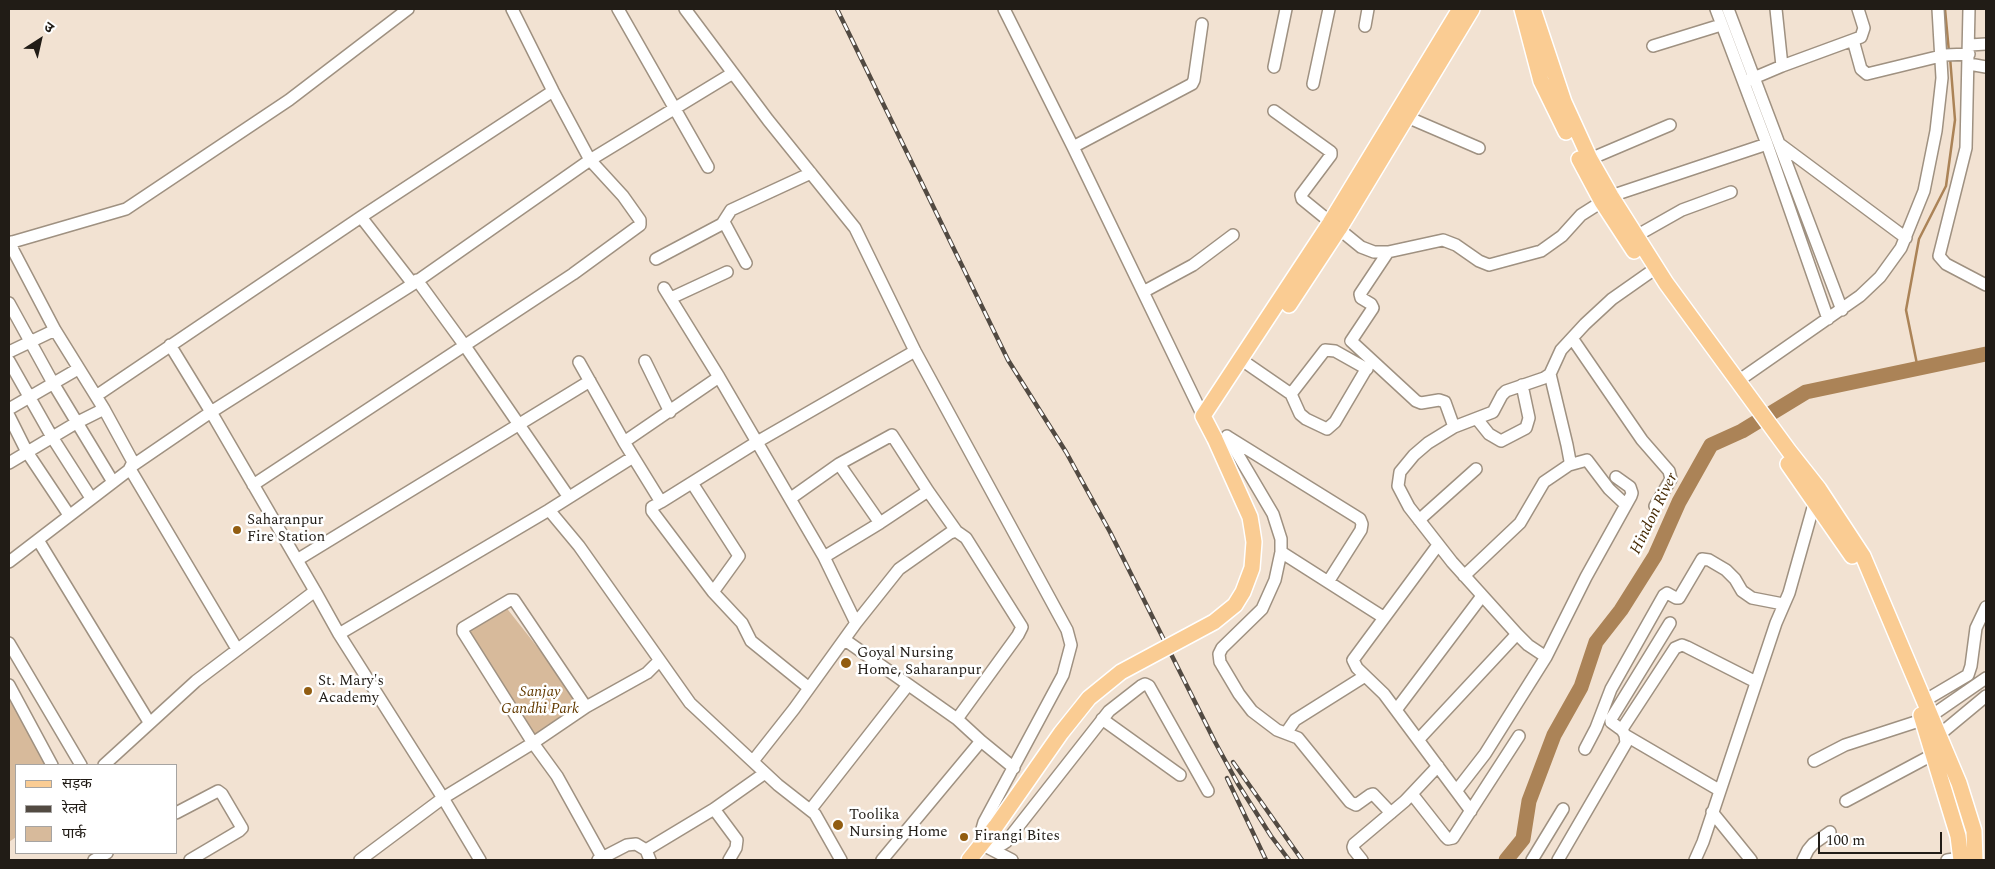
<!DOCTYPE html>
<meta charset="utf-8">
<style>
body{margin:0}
#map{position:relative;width:1995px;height:869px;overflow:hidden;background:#f2e2d2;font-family:Spectral,"Noto Sans Devanagari",serif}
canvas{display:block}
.frame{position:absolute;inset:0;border:10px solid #211c16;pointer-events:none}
.legend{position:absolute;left:15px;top:764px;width:162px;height:90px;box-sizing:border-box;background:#fff;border:1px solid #a6a4a2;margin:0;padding:6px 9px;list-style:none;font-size:15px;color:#211c16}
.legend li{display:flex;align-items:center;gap:10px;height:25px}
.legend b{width:25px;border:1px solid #a6a4a2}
.north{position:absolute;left:15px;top:15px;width:50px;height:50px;-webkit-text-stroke:4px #fff;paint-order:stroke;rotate:35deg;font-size:14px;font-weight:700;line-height:20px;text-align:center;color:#211c16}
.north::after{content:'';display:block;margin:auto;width:18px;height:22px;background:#211c16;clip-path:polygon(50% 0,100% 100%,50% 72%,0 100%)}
.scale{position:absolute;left:1818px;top:832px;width:124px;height:22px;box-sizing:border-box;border:2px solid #211c16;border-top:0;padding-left:6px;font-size:15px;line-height:18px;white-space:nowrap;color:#211c16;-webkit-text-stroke:4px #fff;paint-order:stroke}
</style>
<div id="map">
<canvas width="1995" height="869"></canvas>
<div class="frame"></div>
<ul class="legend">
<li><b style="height:6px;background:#facc93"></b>सड़क</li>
<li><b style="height:6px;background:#524a42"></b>रेलवे</li>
<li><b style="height:14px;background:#d7ba9b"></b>पार्क</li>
</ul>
<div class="north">उ</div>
<div class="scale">100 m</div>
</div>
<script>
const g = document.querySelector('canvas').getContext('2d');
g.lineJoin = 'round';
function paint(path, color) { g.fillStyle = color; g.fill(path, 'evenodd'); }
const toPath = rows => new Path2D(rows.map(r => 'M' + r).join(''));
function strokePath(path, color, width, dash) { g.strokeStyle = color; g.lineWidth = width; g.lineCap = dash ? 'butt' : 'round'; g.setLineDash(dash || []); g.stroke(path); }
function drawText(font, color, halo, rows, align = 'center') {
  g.font = font + ' Spectral,serif'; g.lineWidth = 5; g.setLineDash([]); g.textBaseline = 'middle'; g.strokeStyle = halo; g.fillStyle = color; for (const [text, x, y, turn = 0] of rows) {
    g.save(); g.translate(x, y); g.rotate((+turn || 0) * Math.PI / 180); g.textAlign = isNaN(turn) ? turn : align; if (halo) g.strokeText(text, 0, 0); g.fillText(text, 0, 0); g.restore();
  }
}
paint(toPath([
 [505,606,586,709,531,749,464,633],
 [9,685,52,765,16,765,16,837,9,842]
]), '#d7ba9b');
strokePath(toPath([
 [1945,9,1949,52],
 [1918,369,1906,310,1919,239,1946,186,1955,120,1950,57]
]), '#ab8357', 2.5);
strokePath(toPath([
 [1506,860,1523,839,1529,801,1554,735,1581,687,1596,642,1621,610,1655,556,1679,502,1711,445,1742,431,1806,392,1986,354]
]), '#ab8357', 15);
const minor = toPath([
 [618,9,708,167],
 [685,9,768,120,855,228,915,351,1067,630,1071,645,1063,675,984,822,982,829,981,844],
 [1004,9,1073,147,1203,416],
 [1716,9,1767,144,1828,319],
 [1728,9,1842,310],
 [1776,9,1782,66,1861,37,1864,28,1858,9],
 [1969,9,1966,148,1939,256,1946,264,1986,285],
 [1365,26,1368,9],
 [1853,40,1861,69,1867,74,1945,55,1969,54],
 [1970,45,1986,44],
 [1653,46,1721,25],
 [1969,64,1986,67],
 [1274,67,1286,9],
 [1749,80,1782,66],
 [1313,84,1329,9],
 [1274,111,1331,152,1331,155,1301,195,1302,199,1361,247,1374,252,1388,252,1443,240,1456,245,1479,261,1489,265,1541,251,1562,236,1581,215,1611,196,1767,144],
 [1407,117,1479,148],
 [1781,145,1906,238],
 [1073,147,1192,84,1194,80,1202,24],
 [1590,159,1670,125],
 [361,217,413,284],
 [724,222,746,263],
 [1636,236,1682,210,1731,192],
 [9,243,126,209,289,100,408,9],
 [1388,252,1360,294,1361,298,1371,304,1373,308,1351,341,1416,401,1421,403,1439,400,1445,402,1454,427],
 [656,259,722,224,731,210,811,173],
 [417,280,465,346,568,496],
 [664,288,719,377,824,557,856,623],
 [1143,292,1193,265,1233,235],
 [671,298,727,272],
 [9,303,53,383,113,482],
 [1572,338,1642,440,1669,471,1671,479,1655,506],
 [170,345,211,412,413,284,590,160,733,73],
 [9,352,55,330],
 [9,361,52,437,91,498],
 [645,361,670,412],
 [579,362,624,442,661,502],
 [1246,363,1291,394,1300,414,1306,419,1327,429,1335,422,1371,361],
 [1738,381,1860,296,1880,277,1901,248,1924,191,1936,131,1942,78,1938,9],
 [1291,394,1325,350,1335,351,1367,369],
 [96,396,361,217,553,91],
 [9,409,78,369],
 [9,416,27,452,69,515],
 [1477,419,1489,434,1501,441,1526,428,1529,418,1522,385],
 [1227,436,1273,514,1281,539,1281,552,1275,580,1262,609,1222,648,1219,654,1220,662,1239,694,1252,711,1277,730,1298,738,1350,802,1356,805,1370,795,1373,794,1391,813],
 [1228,437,1360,519,1362,524,1361,530,1328,582],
 [624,442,719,377],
 [9,463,76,423,104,409],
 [839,464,892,435,928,491,957,532],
 [1569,465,1587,460,1609,489,1626,505],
 [130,469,237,649],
 [692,483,739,556,713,592,652,511,652,507,661,502,757,442,915,351],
 [253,485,573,274,640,225,640,220,623,196,590,160,553,91,512,9],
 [791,498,839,464,880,523,824,557],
 [549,510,633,457],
 [1419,520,1476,469],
 [880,523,928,491],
 [38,540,149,722],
 [1438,545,1353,660,1357,668,1384,694,1471,811],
 [1281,552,1383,617],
 [297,560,590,381],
 [9,562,129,470,133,462,104,409,55,330,13,250,11,242],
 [1464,576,1520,523,1544,482,1569,465,1570,461,1567,445,1550,374],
 [315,591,339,634,443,798,480,860],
 [713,592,742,623,751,641,809,688],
 [339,634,549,510,579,546,690,703,778,785,815,814,841,860],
 [1517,634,1528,645,1546,657],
 [845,640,957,719],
 [9,643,81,765],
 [9,685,52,765],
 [1924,701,1968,675,1971,666,1976,628,1986,607],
 [586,707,514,600,510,600,463,628,463,632,533,743,557,776,602,857],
 [1396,710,1482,596],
 [1931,716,1986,678],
 [1102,719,1180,775],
 [1622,730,1611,722,1611,719,1670,623],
 [1286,733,1295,720,1365,676],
 [1625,735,1719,790],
 [1939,735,1986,696],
 [1419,739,1517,634,1452,562,1409,507,1398,486,1400,472,1414,455,1428,443,1454,427,1493,412,1502,395,1506,391,1544,378,1550,374,1561,350,1585,324,1612,299,1649,273],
 [1585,749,1596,728,1611,689,1664,595,1667,593,1676,598,1679,598,1702,559,1709,560,1726,570,1735,579,1742,591,1752,598,1783,604],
 [753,761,794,709,856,623,899,569,950,533,956,531,966,538,1022,627,1018,635,957,719,981,741,1014,768],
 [1814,761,1845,745,1922,720],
 [104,765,196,681,315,591,211,412,132,466],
 [1457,790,1485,754,1546,657,1586,577,1631,496,1632,493,1630,487,1616,477],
 [1412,794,1445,836,1448,839,1453,838,1519,736],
 [1846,801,1934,754],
 [714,809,737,840,736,848,729,860],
 [811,809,908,685],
 [1712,812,1751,860],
 [176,813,218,791,222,794,242,828,239,831,190,860],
 [981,844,1003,844,1006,842,1109,711,1141,686,1145,684,1149,686,1208,791],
 [985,846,1012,860],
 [646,850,714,809,765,773],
 [94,860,107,853],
 [360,860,443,798,533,743,586,707,647,673,659,661],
 [598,860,627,845,636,844,646,850,650,860],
 [882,860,981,741],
 [1362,860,1354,850,1353,847,1354,844,1405,801,1438,766],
 [1532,860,1563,809],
 [1558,860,1626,743,1625,735,1622,730,1624,726,1675,648,1682,645,1687,647,1756,682],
 [1695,860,1703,842,1776,623,1789,593,1816,497],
 [1803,860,1808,850,1813,844,1830,832],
 [1947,860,1961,858]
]);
const major = toPath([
 [1522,9,1541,81,1566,132],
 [1533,9,1564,102,1590,159,1611,196,1666,283,1789,451,1819,489,1863,556,1959,783,1974,831,1975,860],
 [1579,159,1602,202,1634,251],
 [1289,305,1339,229,1472,9],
 [1215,439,1203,416,1330,223,1460,9],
 [1788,464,1852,556],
 [1921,715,1958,836,1961,860],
 [969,860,996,826]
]);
strokePath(minor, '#9f9181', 14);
strokePath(major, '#fff', 18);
strokePath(minor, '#fff', 11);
strokePath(major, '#facc93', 15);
const rail = toPath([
 [837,9,1008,360,1066,452,1110,532,1215,742,1238,784,1271,836,1289,860],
 [1233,762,1302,860],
 [1227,778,1266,860]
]);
strokePath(rail, '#524a42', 4.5);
strokePath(rail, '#fff', 2.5, [8]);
const majorBridge = toPath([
 [996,826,1061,733,1089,698,1121,672,1214,622,1235,605,1243,592,1252,568,1254,542,1252,529,1250,517,1215,439]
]);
strokePath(majorBridge, '#fff', 18, []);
strokePath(majorBridge, '#facc93', 15);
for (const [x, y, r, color] of [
 [237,530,5,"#925d11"],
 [846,663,6,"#925d11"],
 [308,691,5,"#925d11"],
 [838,825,6,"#925d11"],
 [964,837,5,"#925d11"]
]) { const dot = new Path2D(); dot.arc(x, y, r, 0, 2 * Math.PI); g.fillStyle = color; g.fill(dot); strokePath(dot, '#fff', 2); }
drawText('15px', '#211c16', '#fff', [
 ["Saharanpur",247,521],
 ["Fire Station",247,538],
 ["Goyal Nursing",857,654],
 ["Home, Saharanpur",857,671],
 ["St. Mary's",318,682],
 ["Academy",318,699],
 ["Toolika",849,816],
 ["Nursing Home",849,833],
 ["Firangi Bites",974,837]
], 'left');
drawText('italic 15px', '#623a00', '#fff', [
 ["Sanjay",540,693],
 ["Gandhi Park",540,710]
]);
drawText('italic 16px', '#452903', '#fff', [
 ["Hindon River",1655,514,-64]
]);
</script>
